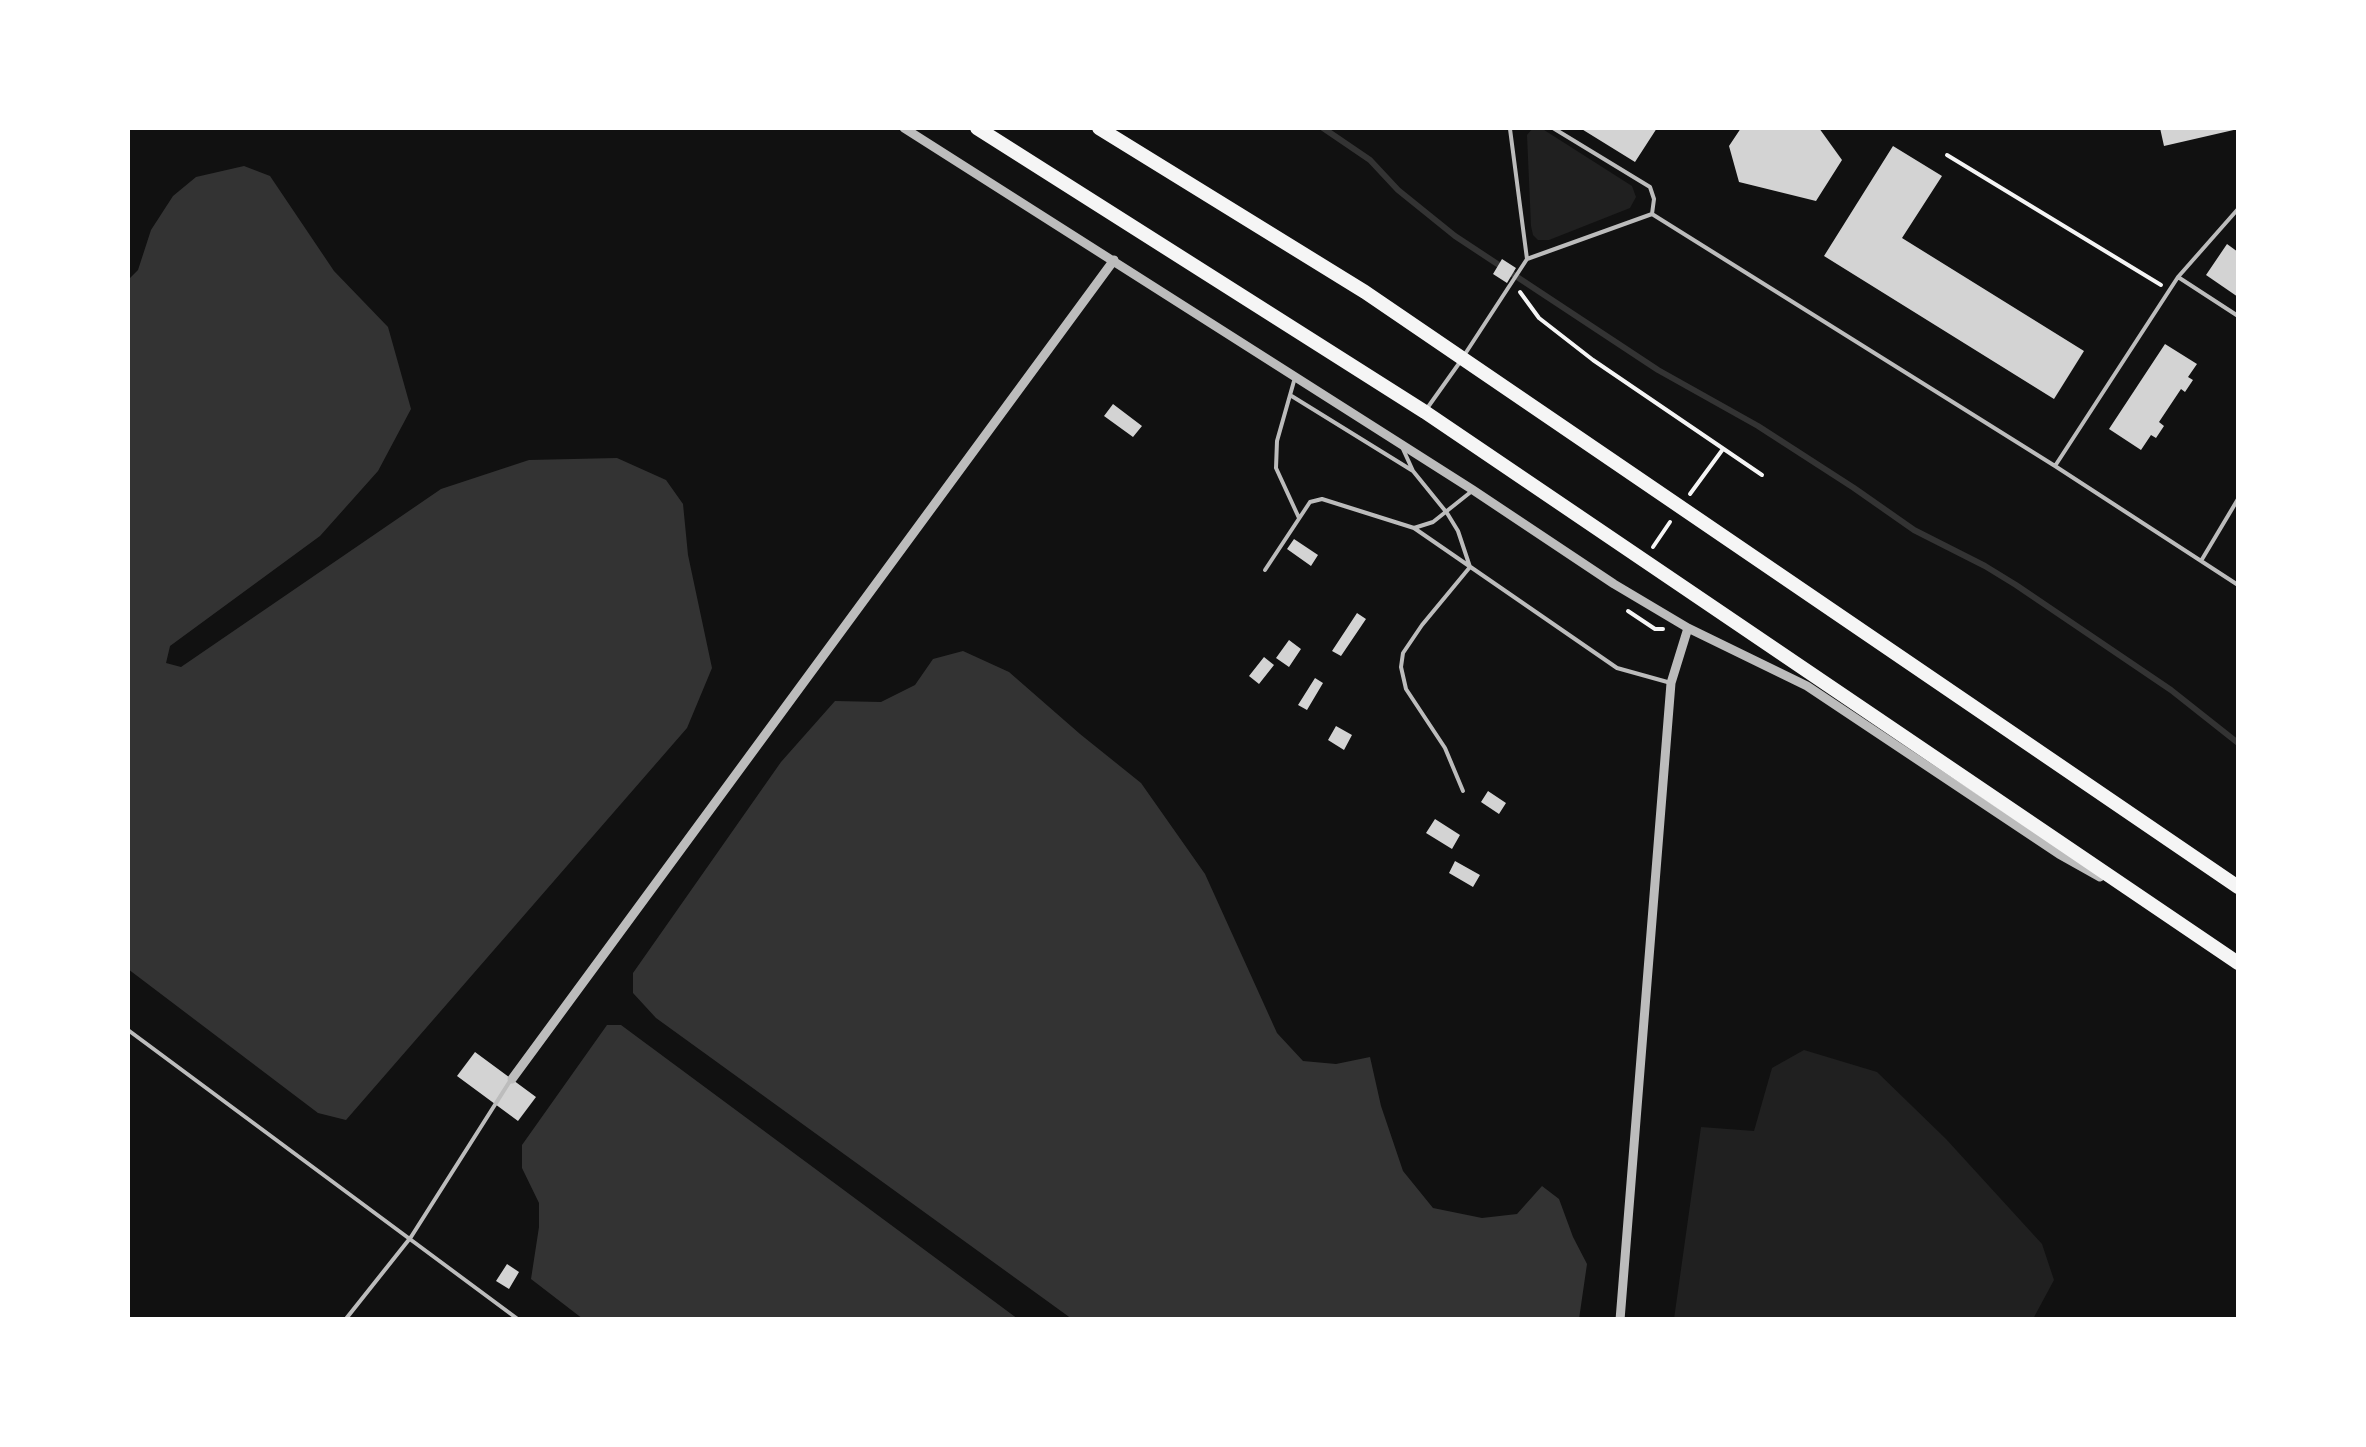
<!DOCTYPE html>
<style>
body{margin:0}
#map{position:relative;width:2366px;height:1447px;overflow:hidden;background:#111;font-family:Overpass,sans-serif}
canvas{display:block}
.frame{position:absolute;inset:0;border:130px solid #fff;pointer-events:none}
</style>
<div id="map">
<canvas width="2366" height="1447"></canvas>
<div class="frame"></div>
</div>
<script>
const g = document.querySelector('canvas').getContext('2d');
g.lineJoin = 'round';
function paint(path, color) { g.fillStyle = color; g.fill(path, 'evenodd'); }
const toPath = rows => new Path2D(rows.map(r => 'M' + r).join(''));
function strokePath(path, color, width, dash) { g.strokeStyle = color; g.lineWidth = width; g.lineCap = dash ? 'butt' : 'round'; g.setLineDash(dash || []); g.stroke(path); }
paint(toPath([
 [1533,128,1541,128,1632,186,1636,197,1630,208,1549,240,1538,240,1533,235,1531,226,1527,135],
 [1804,1050,1877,1072,1946,1139,2042,1244,2054,1280,2033,1319,1674,1319,1701,1127,1754,1131,1772,1068]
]), '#202020');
paint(toPath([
 [244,166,270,176,334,271,388,327,411,409,378,471,320,536,170,646,166,663,181,667,441,489,529,460,617,458,666,480,683,504,688,555,712,668,687,728,346,1120,318,1113,128,969,128,280,138,270,151,230,173,196,196,177],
 [963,651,1009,672,1080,734,1141,783,1205,874,1277,1033,1303,1061,1336,1064,1370,1057,1381,1106,1403,1171,1433,1208,1482,1218,1517,1214,1542,1186,1559,1199,1573,1237,1587,1264,1579,1319,1072,1319,656,1018,633,993,633,973,781,762,835,701,881,702,915,685,933,659],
 [607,1025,621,1025,1018,1319,583,1319,531,1279,539,1227,539,1203,522,1168,522,1145]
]), '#333');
strokePath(toPath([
 [1323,128,1370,160,1398,190,1455,236,1658,370,1758,426,1854,488,1914,530,1985,566,2016,585,2171,690,2238,743]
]), '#333', 6);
paint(toPath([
 [1580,128,1657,128,1635,162],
 [1741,128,1819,128,1842,160,1816,201,1739,182,1729,146],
 [2160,128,2238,128,2238,129,2164,146],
 [1893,146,1942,176,1902,238,2084,351,2054,399,1824,256],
 [2227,244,2238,252,2238,297,2206,275],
 [1502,259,1516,268,1507,283,1493,274],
 [2165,344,2197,364,2188,377,2193,380,2185,392,2181,389,2159,422,2164,426,2156,438,2151,435,2141,450,2109,429],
 [1113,404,1142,426,1133,437,1104,416],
 [1294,539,1318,555,1311,566,1287,549],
 [1357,613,1366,619,1341,656,1332,651],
 [1289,640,1301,649,1289,667,1276,658],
 [1264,657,1274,665,1259,684,1249,676],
 [1315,678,1323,683,1307,710,1298,705],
 [1336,726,1352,735,1344,750,1328,740],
 [1488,791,1506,803,1499,814,1481,802],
 [1435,819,1460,835,1452,849,1426,833],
 [1455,861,1480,875,1473,887,1449,873],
 [475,1052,536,1097,518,1121,457,1076],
 [507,1264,519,1272,509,1289,496,1281]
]), '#d3d3d3');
strokePath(toPath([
 [1947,155,2161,285],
 [1520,292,1539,318,1593,360,1762,475],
 [1690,494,1723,449],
 [1653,547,1670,522],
 [1628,611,1655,629,1663,629]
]), '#f5f5f5', 4);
strokePath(toPath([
 [1553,128,1650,187,1654,199,1652,214],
 [1510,129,1527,259],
 [2178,277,2238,316],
 [1465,354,1527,259,1652,214,2055,466,2238,585],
 [1294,381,1277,441,1276,468,1299,518],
 [1290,395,1413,471],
 [1428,407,1460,362],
 [1403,449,1413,471,1447,513,1458,531,1470,567,1422,625,1403,653,1401,667,1406,689,1445,748,1463,791],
 [2055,466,2178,277,2238,209],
 [1414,528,1433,522,1472,491],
 [2201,561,2238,499],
 [1265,570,1310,502,1322,499,1414,528,1617,668,1671,683],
 [128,1030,519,1320],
 [345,1320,411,1237,510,1081]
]), '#bcbcbc', 4);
strokePath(toPath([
 [904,128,1473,490,1614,584,1688,628,1807,686,2059,854,2100,877],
 [512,1079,1114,260],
 [1620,1320,1671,683,1688,628]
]), '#bcbcbc', 9);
strokePath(toPath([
 [977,128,1425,412,2238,963],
 [1099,128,1365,292,2238,887]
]), '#f5f5f5', 14);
</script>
